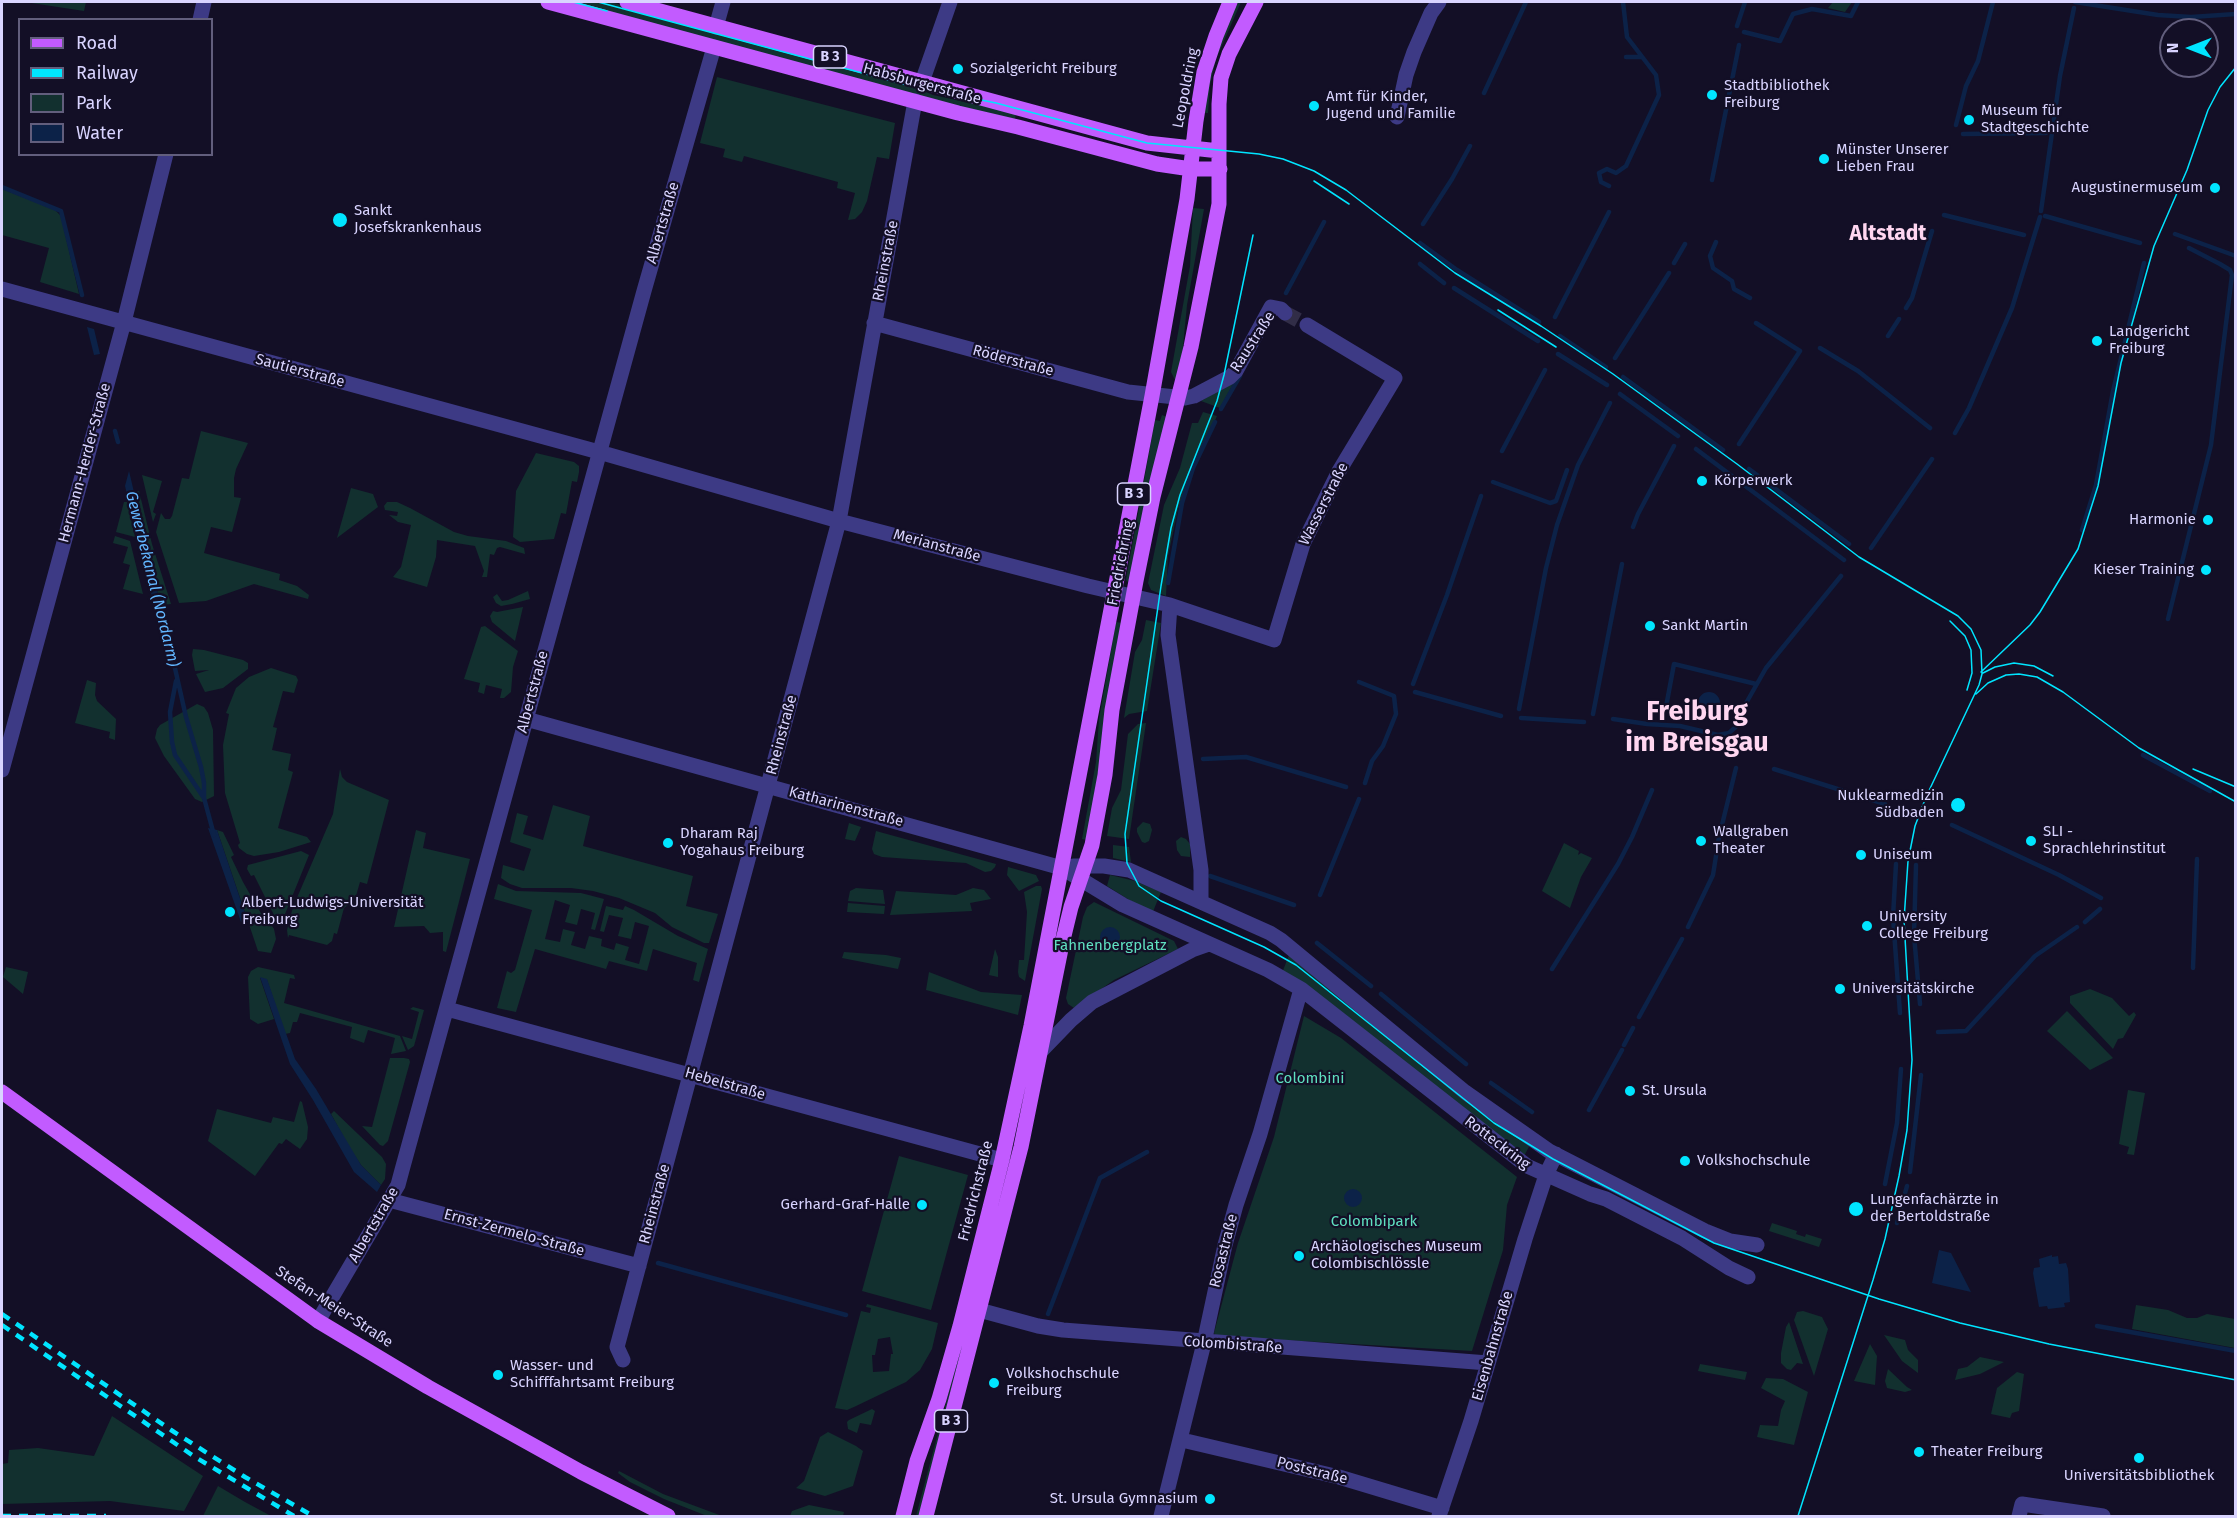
<!DOCTYPE html>
<meta charset="utf-8">
<style>
body{margin:0}
#map{position:relative;width:2237px;height:1518px;overflow:hidden;background:#130f26;font-family:"Fira Sans",sans-serif}
canvas{display:block}
.frame{position:absolute;inset:0;border:3px solid #d9d4ff;pointer-events:none}
.legend{position:absolute;left:18px;top:18px;width:195px;height:138px;box-sizing:border-box;background:#130f26;border:2px solid #625e7d;margin:0;padding:8px 10px;list-style:none;font-size:18px;color:#d9d4ff}
.legend li{display:flex;align-items:center;gap:12px;height:30px}
.legend b{width:30px;border:2px solid #625e7d}
.north{position:absolute;left:2159px;top:18px;width:60px;height:60px;box-sizing:border-box;background:#130f26;border:2px solid #625e7d;border-radius:50%;rotate:270deg;font-size:16px;font-weight:700;line-height:24px;text-align:center;color:#d9d4ff}
.north::after{content:'';display:block;margin:auto;width:21px;height:27px;background:#00e5ff;clip-path:polygon(50% 0,100% 100%,50% 72%,0 100%)}
</style>
<div id="map">
<canvas width="2237" height="1518"></canvas>
<div class="frame"></div>
<ul class="legend">
<li><b style="height:8px;background:#c25bff"></b>Road</li>
<li><b style="height:8px;background:#00e5ff"></b>Railway</li>
<li><b style="height:16px;background:#12302f"></b>Park</li>
<li><b style="height:16px;background:#0c2248"></b>Water</li>
</ul>
<div class="north">N</div>
</div>
<script>
const g = document.querySelector('canvas').getContext('2d');
g.lineJoin = 'round';
function paint(path, color) { g.fillStyle = color; g.fill(path, 'evenodd'); }
const toPath = rows => new Path2D(rows.map(r => 'M' + r).join(''));
function strokePath(path, color, width, dash) { g.strokeStyle = color; g.lineWidth = width; g.lineCap = dash ? 'butt' : 'round'; g.setLineDash(dash || []); g.stroke(path); }
function drawText(font, color, halo, rows, align = 'center') {
  g.font = font + ' "Fira Sans",sans-serif'; g.lineWidth = 4.5; g.setLineDash([]); g.textBaseline = 'middle'; g.strokeStyle = halo; g.fillStyle = color; for (const [text, x, y, turn = 0] of rows) {
    g.save(); g.translate(x, y); g.rotate((+turn || 0) * Math.PI / 180); g.textAlign = isNaN(turn) ? turn : align; if (halo) g.strokeText(text, 0, 0); g.fillText(text, 0, 0); g.restore();
  }
}
paint(toPath([
 [25,2,86,2,84,11],
 [561,2,610,2,898,80,933,95,1016,113,1015,119,968,109],
 [1237,2,1241,2,1216,59,1210,85,1208,113,1202,113,1211,66],
 [1833,2,1852,2,1845,12,1828,8],
 [717,77,895,123,889,159,877,157,867,201,862,212,855,219,848,220,855,193,837,188,838,182,744,156,742,162,723,157,725,149,700,143],
 [2,189,54,209,61,216,79,294,40,282,49,248,2,235],
 [1193,208,1204,209,1187,305,1182,357,1176,382,1171,372,1190,266],
 [1235,381,1220,408,1201,401],
 [1203,412,1217,416,1192,472,1178,509,1168,556,1166,596,1151,590,1148,583,1164,505,1180,468,1192,423,1198,423],
 [1162,415,1167,417,1130,579,1127,582,1126,579,1155,420,1160,421],
 [201,431,248,443,236,469,234,478,234,497,241,498,232,532,211,527,204,553,280,574,279,580,297,586,309,595,308,599,254,584,206,601,179,603,156,532,161,513,165,519,170,519,172,516,182,478,189,479],
 [536,453,574,462,579,466,579,472,577,482,572,481,566,514,561,513,554,539,520,542,513,537,516,491],
 [142,475,162,481,153,512,156,514,153,522],
 [351,488,373,494,378,507,337,538],
 [139,491,152,544,171,604,161,605,157,590,133,492],
 [124,502,127,502,135,537,116,532],
 [387,502,397,502,410,508,454,532,468,536,506,541,524,548,525,554,500,547,497,548,494,555,490,554,487,577,482,577,484,571,475,546,437,540,436,557,427,587,393,577,401,567,411,525,398,522,389,515,397,516,398,512,385,510,384,506],
 [115,536,130,541,143,594,123,589,130,565,123,563,128,547,113,543],
 [528,591,530,599,512,604,501,606,496,603,493,597,497,594,502,601,508,600],
 [523,607,515,641,492,622,490,616,493,611,497,612],
 [1146,620,1161,623,1147,711,1129,714,1124,718,1135,652,1142,640],
 [1116,622,1122,623,1087,840,1082,839,1096,762,1099,719],
 [485,626,518,651,513,667,511,692,504,698,500,698,502,689,486,685,484,694,478,692,480,683,464,679,481,627],
 [193,649,204,650,243,660,248,663,248,669,223,688,205,692,196,674,209,670,195,671,192,655],
 [271,668,296,676,298,680,294,693,283,691,273,727,277,728,272,750,291,754,288,770,293,772,278,828,307,837,311,842,279,852,254,856,247,854,239,848,238,845,240,843,225,793,223,745,229,714,226,713,236,688,249,677],
 [87,680,96,683,95,695,97,701,116,719,115,740,109,738,110,732,75,723],
 [197,704,204,707,208,713,213,730,214,796,202,802,195,799,164,756,155,738,157,729,160,725],
 [1146,723,1129,839,1107,836,1112,808,1121,790,1128,734,1138,724],
 [340,769,342,777,347,782,389,800,367,884,360,882,353,906,348,905,344,908,337,934,334,933,332,941,327,945,289,935,288,938,287,930,293,907,333,814],
 [553,805,590,816,583,846,693,876,686,906,718,914,709,943,704,943,672,927,655,913,619,898,593,891,571,888,522,888,510,884,501,878,503,865,524,871,531,849,510,842,517,813,528,816,523,834,543,840],
 [1143,822,1150,824,1152,830,1149,841,1145,843,1142,842,1137,832,1137,828],
 [849,823,861,827,855,841,845,839],
 [217,830,223,832,234,855,231,857,243,882,267,924,270,923,274,929,276,939,271,953,258,951],
 [416,830,426,833,423,848,470,859,446,952,443,951,443,932,430,933,424,926,394,927],
 [876,831,996,864,995,867,991,871,985,872,966,863,882,857,874,854,872,849],
 [1181,837,1186,839,1190,844,1190,857,1181,856,1177,850,1176,841],
 [1564,843,1579,851,1578,855,1581,853,1592,858,1581,877,1570,908,1542,891],
 [1113,845,1129,847,1131,862,1113,858],
 [301,851,309,855,281,924,278,923,254,875,251,876,247,869,248,865],
 [1008,867,1036,875,1039,881,1019,891,1007,875],
 [1110,875,1135,881,1161,892,1152,914,1107,886],
 [498,884,516,891,581,893,604,899,595,930,591,929,595,913,581,909,577,925,565,922,570,905,555,900,545,939,560,942,563,929,575,932,571,945,585,949,589,936,602,939,601,946,614,950,616,943,629,947,625,960,639,964,649,926,635,922,631,939,618,936,623,918,609,915,604,932,600,931,606,906,623,910,625,906,634,910,678,936,708,949,699,982,693,980,697,963,653,949,647,971,609,961,606,969,535,949,516,1012,497,1008,507,971,511,973,515,970,532,910,494,899],
 [1036,886,1041,886,1042,889,1025,981,1019,977,1018,972,1019,960,1024,960,1027,912,1024,892],
 [856,888,883,890,885,904,848,901,850,891],
 [973,888,984,890,991,899,970,903,972,911,890,915,896,891,956,895],
 [1094,902,1174,941,1178,949,1114,980,1074,1008,1068,1004,1066,998,1083,917,1087,907],
 [848,903,885,906,884,914,847,912],
 [995,949,998,957,998,977,989,975],
 [844,952,886,955,901,958,898,969,842,958],
 [1289,955,1531,1143,1523,1158,1282,973],
 [6,967,28,972,23,994,3,977],
 [258,967,294,975,295,979,290,978,284,1003,400,1036,406,1051,391,1054,395,1038,368,1030,364,1043,350,1038,352,1027,300,1013,297,1022,293,1022,290,1033,285,1034,267,980,260,978,274,1019,258,1024,250,1019,248,977,251,971],
 [929,972,981,992,1022,995,1018,1015,926,990],
 [2090,989,2112,998,2129,1016,2134,1012,2136,1015,2123,1038,2118,1039,2113,1049,2070,1003,2070,996],
 [413,1007,424,1010,414,1046,408,1050,402,1036,412,1039,419,1012,410,1009],
 [2067,1011,2113,1058,2090,1070,2047,1031],
 [1304,1016,1341,1038,1517,1177,1507,1205,1503,1250,1472,1351,1216,1336,1214,1333,1238,1243,1274,1137],
 [390,1058,404,1058,409,1059,410,1062,388,1141,383,1146,380,1145,362,1126,372,1127],
 [2128,1090,2145,1093,2134,1155,2127,1154,2129,1147,2119,1144],
 [300,1101,302,1102,308,1127,307,1139,300,1149,286,1139,282,1144,279,1143,255,1176,208,1141,217,1109,271,1123,273,1117,294,1122],
 [334,1111,382,1157,386,1164,385,1179,381,1185,361,1165,349,1147,331,1114],
 [899,1156,968,1175,931,1310,862,1291],
 [1772,1223,1797,1231,1796,1234,1805,1237,1806,1234,1822,1239,1819,1247,1769,1231],
 [986,1253,919,1516,916,1516,933,1452],
 [867,1304,938,1323,932,1349,920,1370,906,1382,854,1407,847,1410,835,1408,861,1311,870,1313,871,1308,866,1307],
 [890,1337,893,1354,891,1354,889,1371,873,1372,872,1355,875,1355,878,1339],
 [2136,1305,2168,1310,2187,1318,2197,1318,2207,1314,2235,1319,2235,1348,2132,1329],
 [1803,1311,1822,1317,1828,1329,1814,1376,1794,1320,1797,1312],
 [1789,1322,1803,1364,1797,1363,1791,1370,1787,1369,1781,1363,1781,1353,1786,1327],
 [1884,1335,1905,1340,1908,1350,1918,1360,1918,1373,1902,1361],
 [1870,1344,1877,1356,1875,1385,1854,1381],
 [1980,1357,2004,1362,1980,1374,1955,1380,1958,1369,1967,1367],
 [1700,1364,1747,1372,1745,1380,1698,1371],
 [1888,1369,1907,1387,1912,1390,1905,1392,1887,1388,1885,1381],
 [2017,1372,2024,1374,2019,1411,2012,1413,2010,1418,1991,1414,1997,1388],
 [1766,1378,1783,1379,1808,1392,1794,1445,1757,1437,1760,1425,1778,1426,1781,1410,1785,1401,1761,1388],
 [872,1409,875,1411,871,1425,860,1423,857,1433,848,1429,847,1422,849,1420],
 [112,1416,203,1476,184,1511,110,1501,2,1504,2,1464,8,1463,9,1450,38,1448,94,1456],
 [828,1432,856,1446,863,1451,853,1486,825,1496,796,1488,804,1481,820,1437],
 [619,1471,663,1494,722,1516,707,1516,664,1499,630,1482,618,1473],
 [218,1486,245,1502,271,1516,203,1516],
 [809,1505,844,1512,843,1516,790,1516,792,1511]
]), '#12302f');
paint(toPath([
 [87,327,94,329,100,354,94,355],
 [129,471,157,590,159,597,152,597,125,486],
 '1698 703a11 11 0 1 1 22 0a11 11 0 1 1-22 0Z',
 [208,828,217,830,248,922,241,922],
 '1100 937a10 10 0 1 1 20 0a10 10 0 1 1-20 0Z',
 [260,977,267,979,295,1059,316,1089,361,1165,381,1185,377,1192,354,1172,313,1100,290,1064],
 '1344 1198a9 9 0 1 1 18 0a9 9 0 1 1-18 0Z',
 [1939,1250,1951,1253,1971,1292,1932,1283],
 [2052,1255,2052,1257,2058,1256,2059,1264,2066,1263,2068,1269,2070,1302,2064,1303,2065,1307,2048,1309,2047,1306,2039,1307,2033,1273,2034,1268,2040,1267,2039,1259]
]), '#0c2248');
strokePath(toPath([
 [2075,2,2158,15,2191,17,2236,14],
 [1737,26,1745,2],
 [1744,32,1780,41,1793,14,1812,9,1851,16,1858,2],
 [1626,57,1642,57],
 [1484,93,1526,2],
 [1956,125,1966,86,1978,61,1993,2],
 [1963,134,2046,133],
 [1712,180,1739,45],
 [1609,186,1601,182,1599,173,1607,169,1616,173,1626,166,1659,95,1656,75,1627,37,1623,2],
 [2,187,61,211,82,295],
 [2041,211,2060,76,2074,8],
 [1944,215,2024,235],
 [2045,216,2140,243],
 [1423,224,1452,179,1470,146],
 [2175,234,2236,256],
 [1716,242,1710,256,1713,268,1732,281,1734,289,1750,298],
 [1420,243,1457,270,1539,322],
 [1674,263,1685,244],
 [1420,264,1444,283],
 [1454,288,1538,341],
 [1286,293,1324,222],
 [1906,308,1912,298,1932,231],
 [1555,317,1609,212],
 [1560,336,1606,367],
 [1888,336,1899,319],
 [1820,348,1858,371,1930,428],
 [1558,354,1607,385],
 [1615,358,1669,273],
 [1623,377,1723,450],
 [1620,394,1678,436],
 [1221,409,1240,376],
 [115,431,118,442],
 [1955,433,1969,408,2012,308,2040,217],
 [1739,444,1800,351,1756,323],
 [1696,449,1844,560],
 [1502,451,1545,370],
 [1749,469,1849,544],
 [1493,482,1550,503,1556,501,1567,470],
 [1633,527,1638,514,1674,446],
 [2082,530,2096,485,2113,391,2144,263],
 [1871,548,1932,459],
 [1168,583,1182,503,1193,468,1215,422],
 [155,593,172,655,186,717,201,767,204,783,204,798,214,835],
 [2168,619,2211,445,2232,275,2230,270,2220,264,2189,248],
 [176,681,170,712,172,742,175,755,204,798],
 [1359,682,1394,696,1396,714,1383,746,1372,761,1365,783],
 [1413,684,1447,595,1481,496],
 [1415,692,1501,716],
 [1666,707,1674,664,1756,684],
 [1519,709,1546,568,1557,525,1578,465,1610,403],
 [1593,714,1622,564],
 [1521,718,1584,722],
 [1613,719,1647,724,1680,726,1718,735,1729,733,1740,723,1745,705,1766,668,1841,576],
 [2143,755,2210,791],
 [1203,759,1246,757,1346,787],
 [1774,769,1885,804],
 [1952,825,2059,875,2101,898],
 [1896,864,1893,917,1900,1013],
 [1916,865,1914,935,1920,1004],
 [1210,876,1294,905],
 [1320,895,1359,799],
 [2085,922,2100,909],
 [1688,927,1713,875,1719,837,1736,768],
 [1317,943,1371,986],
 [2193,968,2197,859],
 [1552,969,1618,864,1632,837,1652,790],
 [1381,994,1466,1064],
 [1639,1017,1682,939],
 [1938,1032,1966,1031,2035,956,2077,927],
 [1624,1045,1633,1028],
 [1491,1083,1532,1112],
 [1589,1110,1622,1050],
 [1910,1172,1921,1075],
 [1885,1184,1897,1123,1901,1069],
 [1897,1223,1907,1186],
 [658,1263,846,1315],
 [1048,1314,1100,1178,1147,1152],
 [2097,1326,2236,1351]
]), '#0c2248', 4.5);
strokePath(toPath([
 [1285,313,1307,325]
]), '#312d47', 15, [15, 8]);
strokePath(toPath([
 [200,20,204,2],
 [716,27,723,2],
 [922,82,950,2],
 [1397,117,1406,75,1414,52,1431,13,1439,2],
 [2,289,599,452,839,521,1088,586,1170,605,1274,640,1303,544,1339,471,1395,378,1307,325],
 [874,323,1128,392,1185,398,1194,396,1230,377,1236,371,1271,307,1281,309,1285,313],
 [1170,605,1168,635,1201,870,1201,902],
 [526,719,1062,868,1123,905,1268,970,1301,989,1527,1166,1590,1194,1606,1199,1682,1238,1729,1268,1748,1277],
 [2,770,124,322,166,154],
 [1073,866,1104,866,1129,870,1270,933,1281,940,1465,1092,1549,1151,1705,1231,1730,1241,1757,1245],
 [447,1009,1002,1160],
 [1042,1050,1071,1020,1092,1002,1192,950,1209,944],
 [389,1200,639,1266],
 [979,1310,1038,1326,1063,1330,1488,1363],
 [318,1321,398,1185,402,1170,644,291,714,47],
 [623,1360,617,1347,839,521,915,101],
 [1182,1440,1339,1477,1442,1508],
 [1161,1516,1204,1343,1225,1245,1236,1205,1260,1134,1301,989],
 [1439,1516,1471,1421,1525,1239,1546,1175,1556,1154],
 [2019,1516,2022,1504,2103,1516]
]), '#3d3a85', 15);
strokePath(toPath([
 [548,2,958,113,1018,127,1157,164,1191,169,1220,169],
 [627,2,1147,143,1219,151],
 [2,1092,318,1321,428,1387,581,1472,668,1516],
 [903,1516,917,1461,939,1399,960,1326,1002,1160,1031,1026,1152,396,1187,199,1196,121,1204,72,1216,36,1230,2],
 [926,1516,1021,1147,1062,944,1071,907,1092,845,1105,775,1112,710,1136,581,1153,497,1191,347,1219,204,1219,104,1221,78,1229,54,1256,2]
]), '#c25bff', 15);
strokePath(toPath([
 [573,2,607,11],
 [598,2,903,84,996,103,1147,143,1259,154,1283,159,1314,171,1346,190,1455,273,1541,326,1613,374,1737,464,1859,557,1958,616,1971,629,1981,650,1982,674,1979,685,1926,797,1915,826,1908,861,1904,920,1912,1060,1907,1130,1899,1176,1885,1239,1873,1280,1798,1516],
 [1314,181,1349,204],
 [1253,235,1224,375,1217,401,1180,495,1171,528,1161,586,1125,834,1127,863,1139,886,1161,901,1264,947,1296,965,1494,1123,1553,1159,1714,1243,1879,1299,1960,1323,2049,1344,2236,1380],
 [1498,310,1556,347],
 [1950,621,1965,636,1971,650,1972,673,1967,690],
 [1981,672,2030,625,2040,612,2078,549,2098,486,2121,363,2154,246,2187,170,2208,110,2220,87,2236,67],
 [1983,673,1995,667,2014,663,2034,666,2053,676],
 [1976,694,1988,683,2006,675,2019,674,2037,677,2063,692,2139,748,2236,802],
 [2193,769,2236,787]
]), '#00e5ff', 1.5);
strokePath(toPath([
 [2,1314,171,1430,245,1477,313,1516],
 [2,1325,195,1457,294,1516],
 [2,1516,106,1516]
]), '#00e5ff', 4.5, [9, 8]);
for (const [x, y, r, color] of [
 [958,69,6,"#00e5ff"],
 [1712,95,6,"#00e5ff"],
 [1314,106,6,"#00e5ff"],
 [1969,120,6,"#00e5ff"],
 [1824,159,6,"#00e5ff"],
 [2215,188,6,"#00e5ff"],
 [340,220,8,"#00e5ff"],
 [2097,341,6,"#00e5ff"],
 [1702,481,6,"#00e5ff"],
 [2208,520,6,"#00e5ff"],
 [2206,570,6,"#00e5ff"],
 [1650,626,6,"#00e5ff"],
 [1958,805,8,"#00e5ff"],
 [1701,841,6,"#00e5ff"],
 [2031,841,6,"#00e5ff"],
 [668,843,6,"#00e5ff"],
 [1861,855,6,"#00e5ff"],
 [230,912,6,"#00e5ff"],
 [1867,926,6,"#00e5ff"],
 [1840,989,6,"#00e5ff"],
 [1630,1091,6,"#00e5ff"],
 [1685,1161,6,"#00e5ff"],
 [922,1205,6,"#00e5ff"],
 [1856,1209,8,"#00e5ff"],
 [1299,1256,6,"#00e5ff"],
 [498,1375,6,"#00e5ff"],
 [994,1383,6,"#00e5ff"],
 [1919,1452,6,"#00e5ff"],
 [2139,1458,6,"#00e5ff"],
 [1210,1499,6,"#00e5ff"]
]) { const dot = new Path2D(); dot.arc(x, y, r, 0, 2 * Math.PI); g.fillStyle = color; g.fill(dot); strokePath(dot, '#130f26', 2); }
for (const [x, y, w] of [
 [830,57,33],
 [1134,494,33],
 [951,1421,33]
]) { const box = new Path2D(); box.roundRect(x - w / 2, y - 11, w, 22, 4.5); g.fillStyle = '#130f26'; g.fill(box); strokePath(box, '#d9d4ff', 1.5); }
drawText('bold 14px', '#d9d4ff', null, [
 ["B 3",830,57],
 ["B 3",1134,494],
 ["B 3",951,1421]
]);
drawText('15px', '#d9d4ff', '#130f26', [
 ["Sozialgericht Freiburg",970,69],
 ["Stadtbibliothek",1724,86],
 ["Freiburg",1724,103],
 ["Amt für Kinder,",1326,97],
 ["Jugend und Familie",1326,114],
 ["Museum für",1981,111],
 ["Stadtgeschichte",1981,128],
 ["Münster Unserer",1836,150],
 ["Lieben Frau",1836,167],
 ["Augustinermuseum",2203,188,"right"],
 ["Sankt",354,211],
 ["Josefskrankenhaus",354,228],
 ["Landgericht",2109,332],
 ["Freiburg",2109,349],
 ["Körperwerk",1714,481],
 ["Harmonie",2196,520,"right"],
 ["Kieser Training",2194,570,"right"],
 ["Sankt Martin",1662,626],
 ["Nuklearmedizin",1944,796,"right"],
 ["Südbaden",1944,813,"right"],
 ["Wallgraben",1713,832],
 ["Theater",1713,849],
 ["SLI -",2043,832],
 ["Sprachlehrinstitut",2043,849],
 ["Dharam Raj",680,834],
 ["Yogahaus Freiburg",680,851],
 ["Uniseum",1873,855],
 ["Albert-Ludwigs-Universität",242,903],
 ["Freiburg",242,920],
 ["University",1879,917],
 ["College Freiburg",1879,934],
 ["Universitätskirche",1852,989],
 ["St. Ursula",1642,1091],
 ["Volkshochschule",1697,1161],
 ["Lungenfachärzte in",1870,1200],
 ["der Bertoldstraße",1870,1217],
 ["Gerhard-Graf-Halle",910,1205,"right"],
 ["Archäologisches Museum",1311,1247],
 ["Colombischlössle",1311,1264],
 ["Wasser- und",510,1366],
 ["Schifffahrtsamt Freiburg",510,1383],
 ["Volkshochschule",1006,1374],
 ["Freiburg",1006,1391],
 ["Theater Freiburg",1931,1452],
 ["Universitätsbibliothek",2139,1476,"center"],
 ["St. Ursula Gymnasium",1198,1499,"right"]
], 'left');
drawText('15px', '#d9d4ff', '#130f26', [
 ["Habsburgerstraße",922,84,15],
 ["Leopoldring",1186,88,-79],
 ["Albertstraße",663,223,-74],
 ["Rheinstraße",886,261,-79],
 ["Raustraße",1253,342,-57],
 ["Röderstraße",1013,361,15],
 ["Sautierstraße",300,371,15],
 ["Hermann-Herder-Straße",85,463,-75],
 ["Wasserstraße",1324,504,-63],
 ["Merianstraße",937,546,15],
 ["Friedrichring",1121,563,-79],
 ["Albertstraße",533,692,-75],
 ["Rheinstraße",782,735,-75],
 ["Katharinenstraße",846,807,15],
 ["Hebelstraße",725,1084,16],
 ["Rotteckring",1497,1143,37],
 ["Friedrichstraße",976,1191,-76],
 ["Rheinstraße",655,1204,-75],
 ["Albertstraße",374,1225,-60],
 ["Ernst-Zermelo-Straße",514,1233,15],
 ["Rosastraße",1224,1251,-76],
 ["Stefan-Meier-Straße",334,1307,33],
 ["Colombistraße",1233,1345,4],
 ["Eisenbahnstraße",1493,1346,-74],
 ["Poststraße",1312,1471,14]
]);
drawText('15px', '#5fe0c0', '#130f26', [
 ["Fahnenbergplatz",1110,946],
 ["Colombini",1310,1079],
 ["Colombipark",1374,1222]
]);
drawText('italic 16px', '#62b6ff', '#130f26', [
 ["Gewerbekanal (Nordarm)",152,579,76]
]);
drawText('bold 21px', '#ffd6f0', '#130f26', [
 ["Altstadt",1888,234]
]);
drawText('bold 27px', '#ffd6f0', '#130f26', [
 ["Freiburg",1697,712],
 ["im Breisgau",1697,743]
]);
</script>
